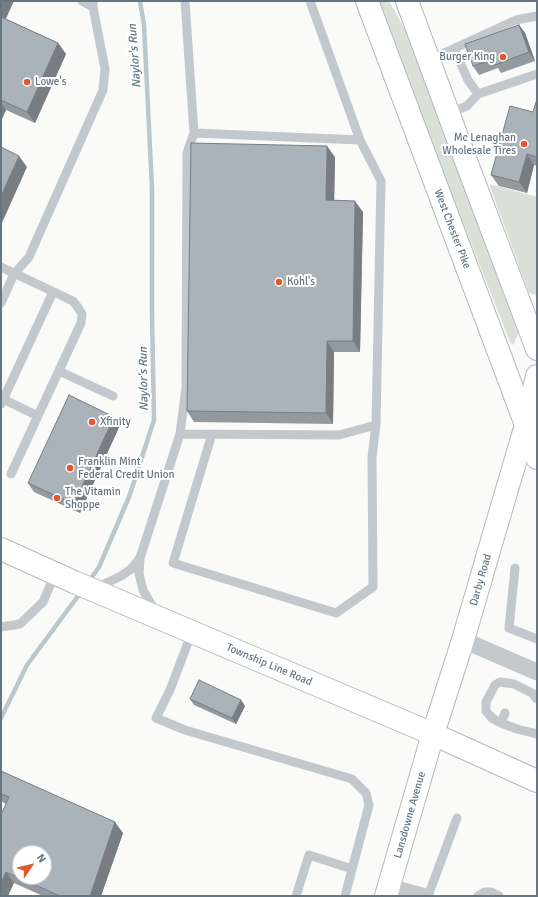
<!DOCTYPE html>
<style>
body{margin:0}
#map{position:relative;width:538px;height:897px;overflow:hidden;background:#fafaf8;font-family:Signika,sans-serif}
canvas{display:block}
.frame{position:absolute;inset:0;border:2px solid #657683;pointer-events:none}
.north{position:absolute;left:12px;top:845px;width:40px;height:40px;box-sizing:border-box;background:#fff;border:1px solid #c1c8cd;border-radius:50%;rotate:55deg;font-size:11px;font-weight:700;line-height:16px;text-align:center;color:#657683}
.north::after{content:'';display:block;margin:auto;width:14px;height:18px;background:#e4572e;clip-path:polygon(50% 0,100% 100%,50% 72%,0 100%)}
</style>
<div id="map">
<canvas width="538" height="897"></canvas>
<div class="frame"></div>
<div class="north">N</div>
</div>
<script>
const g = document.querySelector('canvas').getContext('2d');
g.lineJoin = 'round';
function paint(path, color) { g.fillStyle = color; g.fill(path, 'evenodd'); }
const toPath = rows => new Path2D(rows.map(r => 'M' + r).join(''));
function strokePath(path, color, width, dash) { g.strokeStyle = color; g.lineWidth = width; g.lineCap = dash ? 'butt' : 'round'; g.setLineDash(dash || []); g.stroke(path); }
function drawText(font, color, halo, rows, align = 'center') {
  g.font = font + ' Signika,sans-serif'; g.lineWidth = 4; g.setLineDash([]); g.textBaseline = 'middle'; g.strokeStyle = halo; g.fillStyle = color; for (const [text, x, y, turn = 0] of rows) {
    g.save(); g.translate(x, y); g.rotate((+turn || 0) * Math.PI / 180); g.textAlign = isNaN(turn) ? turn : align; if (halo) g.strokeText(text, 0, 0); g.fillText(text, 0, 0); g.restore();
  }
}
paint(toPath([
 [374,1,389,1,408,35,519,333,513,345,510,342,466,230,458,213],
 [489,184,537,197,537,295,529,293]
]), '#dadfd7');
strokePath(toPath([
 [89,581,99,567,129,497,154,420,152,314,152,189,144,25,140,1],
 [1,718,27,665,81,592]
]), '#bbc7cb', 4.5);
const primary = toPath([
 [386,896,433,734,463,640,505,496,526,425,537,376]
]);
const highway = toPath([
 [367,1,526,425,537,458],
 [407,1,466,161,537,349],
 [1,549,74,582,433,734,537,781]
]);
strokePath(primary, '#b5babe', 24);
strokePath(highway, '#b4b9bd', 24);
strokePath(toPath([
 [82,1,93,7],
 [454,49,468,80,478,94],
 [429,60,516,20,537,16],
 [449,113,467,106,478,94,537,74],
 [194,133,360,140],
 [1,267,73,301,79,309,82,314,81,323,11,474],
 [1,303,14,274,29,257,103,90,105,69,93,7,93,1],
 [59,371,113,396],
 [3,399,38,416],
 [1,404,53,292],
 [180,434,339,435,376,425],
 [212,434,173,563,336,613,373,587,372,457,376,425,381,181,360,140,310,1],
 [515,568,509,628,537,639],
 [96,588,121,576,131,569,140,558],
 [158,612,151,604,143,590,139,574,140,558,180,434,186,387,187,153,194,133,185,1],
 [1,627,20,624,43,602,55,574],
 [192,632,170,690,156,718,185,730,352,779,366,793,369,805,345,896],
 [537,699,532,693,514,684,500,682,495,685,486,702,486,711,492,718,501,723,517,729,537,734],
 [501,723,505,713],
 [296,896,309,855,352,869],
 [428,896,457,818],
 [478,896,485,892,491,892,499,896]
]), '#c3c8cc', 9);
strokePath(toPath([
 [463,640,537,672],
 [388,887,422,896]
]), '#c3c8cc', 17);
strokePath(primary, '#fff', 22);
strokePath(highway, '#fff', 22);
paint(toPath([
 [1,1,6,19,58,43,66,54,35,123,6,110,1,121],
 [519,25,525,33,535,61,501,73,498,68,479,75,473,66],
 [537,99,537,166,534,165,527,193,499,186,491,175,533,112],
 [335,157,334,200,363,212,360,352,334,352,333,424,194,422,187,411],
 [120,425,80,513,34,492,28,483],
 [190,699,241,700,245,706,236,724,194,705],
 [1,771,123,833,101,896,43,896,14,883,1,896,6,804,1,801]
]), '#929a9f');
paint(toPath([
 [1,1,14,1,3,25,1,23],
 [519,25,525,33,535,61,529,52],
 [58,43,66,54,35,123,27,112],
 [1,103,6,110,1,121],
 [327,146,335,157,334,211,326,200],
 [527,154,534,165,527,193,519,182],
 [19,156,27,167,1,225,1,196],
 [355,201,363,212,360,352,353,341],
 [327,341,334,352,333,424,326,413],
 [114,417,120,425,80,513,74,504],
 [241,700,245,706,236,724,232,718],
 [115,822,123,833,101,896,90,896],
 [6,872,14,883,8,896,1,896,1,883]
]), '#777d82');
const building = toPath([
 [1,17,58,43,27,112,1,100,1,17],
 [519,25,529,52,495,65,493,59,473,66,465,44,519,25],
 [537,99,537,157,527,154,519,182,491,175,510,106,533,112,537,99],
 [191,143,327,146,326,200,355,201,353,341,327,341,326,413,187,411,191,143],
 [1,147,19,156,1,196,1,147],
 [69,395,114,417,74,504,28,483,69,395],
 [199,680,241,700,232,718,190,699,199,680],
 [1,771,115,822,90,896,60,896,6,872,1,883,1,815,9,797,1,794,1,771],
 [20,853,44,853,44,877,20,877,20,853]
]);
paint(building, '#aab3b9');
strokePath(building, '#777d82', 1);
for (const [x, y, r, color] of [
 [503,57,4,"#e4572e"],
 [27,82,4,"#e4572e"],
 [524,144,4,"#e4572e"],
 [279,282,4,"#e4572e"],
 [92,422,4,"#e4572e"],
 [70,468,4,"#e4572e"],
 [57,498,4,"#e4572e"]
]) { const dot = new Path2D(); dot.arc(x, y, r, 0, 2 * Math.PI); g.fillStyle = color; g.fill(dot); strokePath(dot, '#fff', 1.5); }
drawText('11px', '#657683', '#fff', [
 ["Burger King",495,57,"right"],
 ["Lowe's",35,82],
 ["Mc Lenaghan",516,138,"right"],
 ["Wholesale Tires",516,151,"right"],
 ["Kohl's",287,282],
 ["Xfinity",100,422],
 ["Franklin Mint",78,462],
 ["Federal Credit Union",78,475],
 ["The Vitamin",65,492],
 ["Shoppe",65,505]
], 'left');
drawText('11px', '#657683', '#fff', [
 ["West Chester Pike",452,229,69],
 ["Darby Road",481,580,-74],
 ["Township Line Road",269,665,23],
 ["Lansdowne Avenue",410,815,-74]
]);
drawText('italic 12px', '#60757c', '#fff', [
 ["Naylor's Run",135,56,-94],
 ["Naylor's Run",144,379,-91]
]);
</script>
